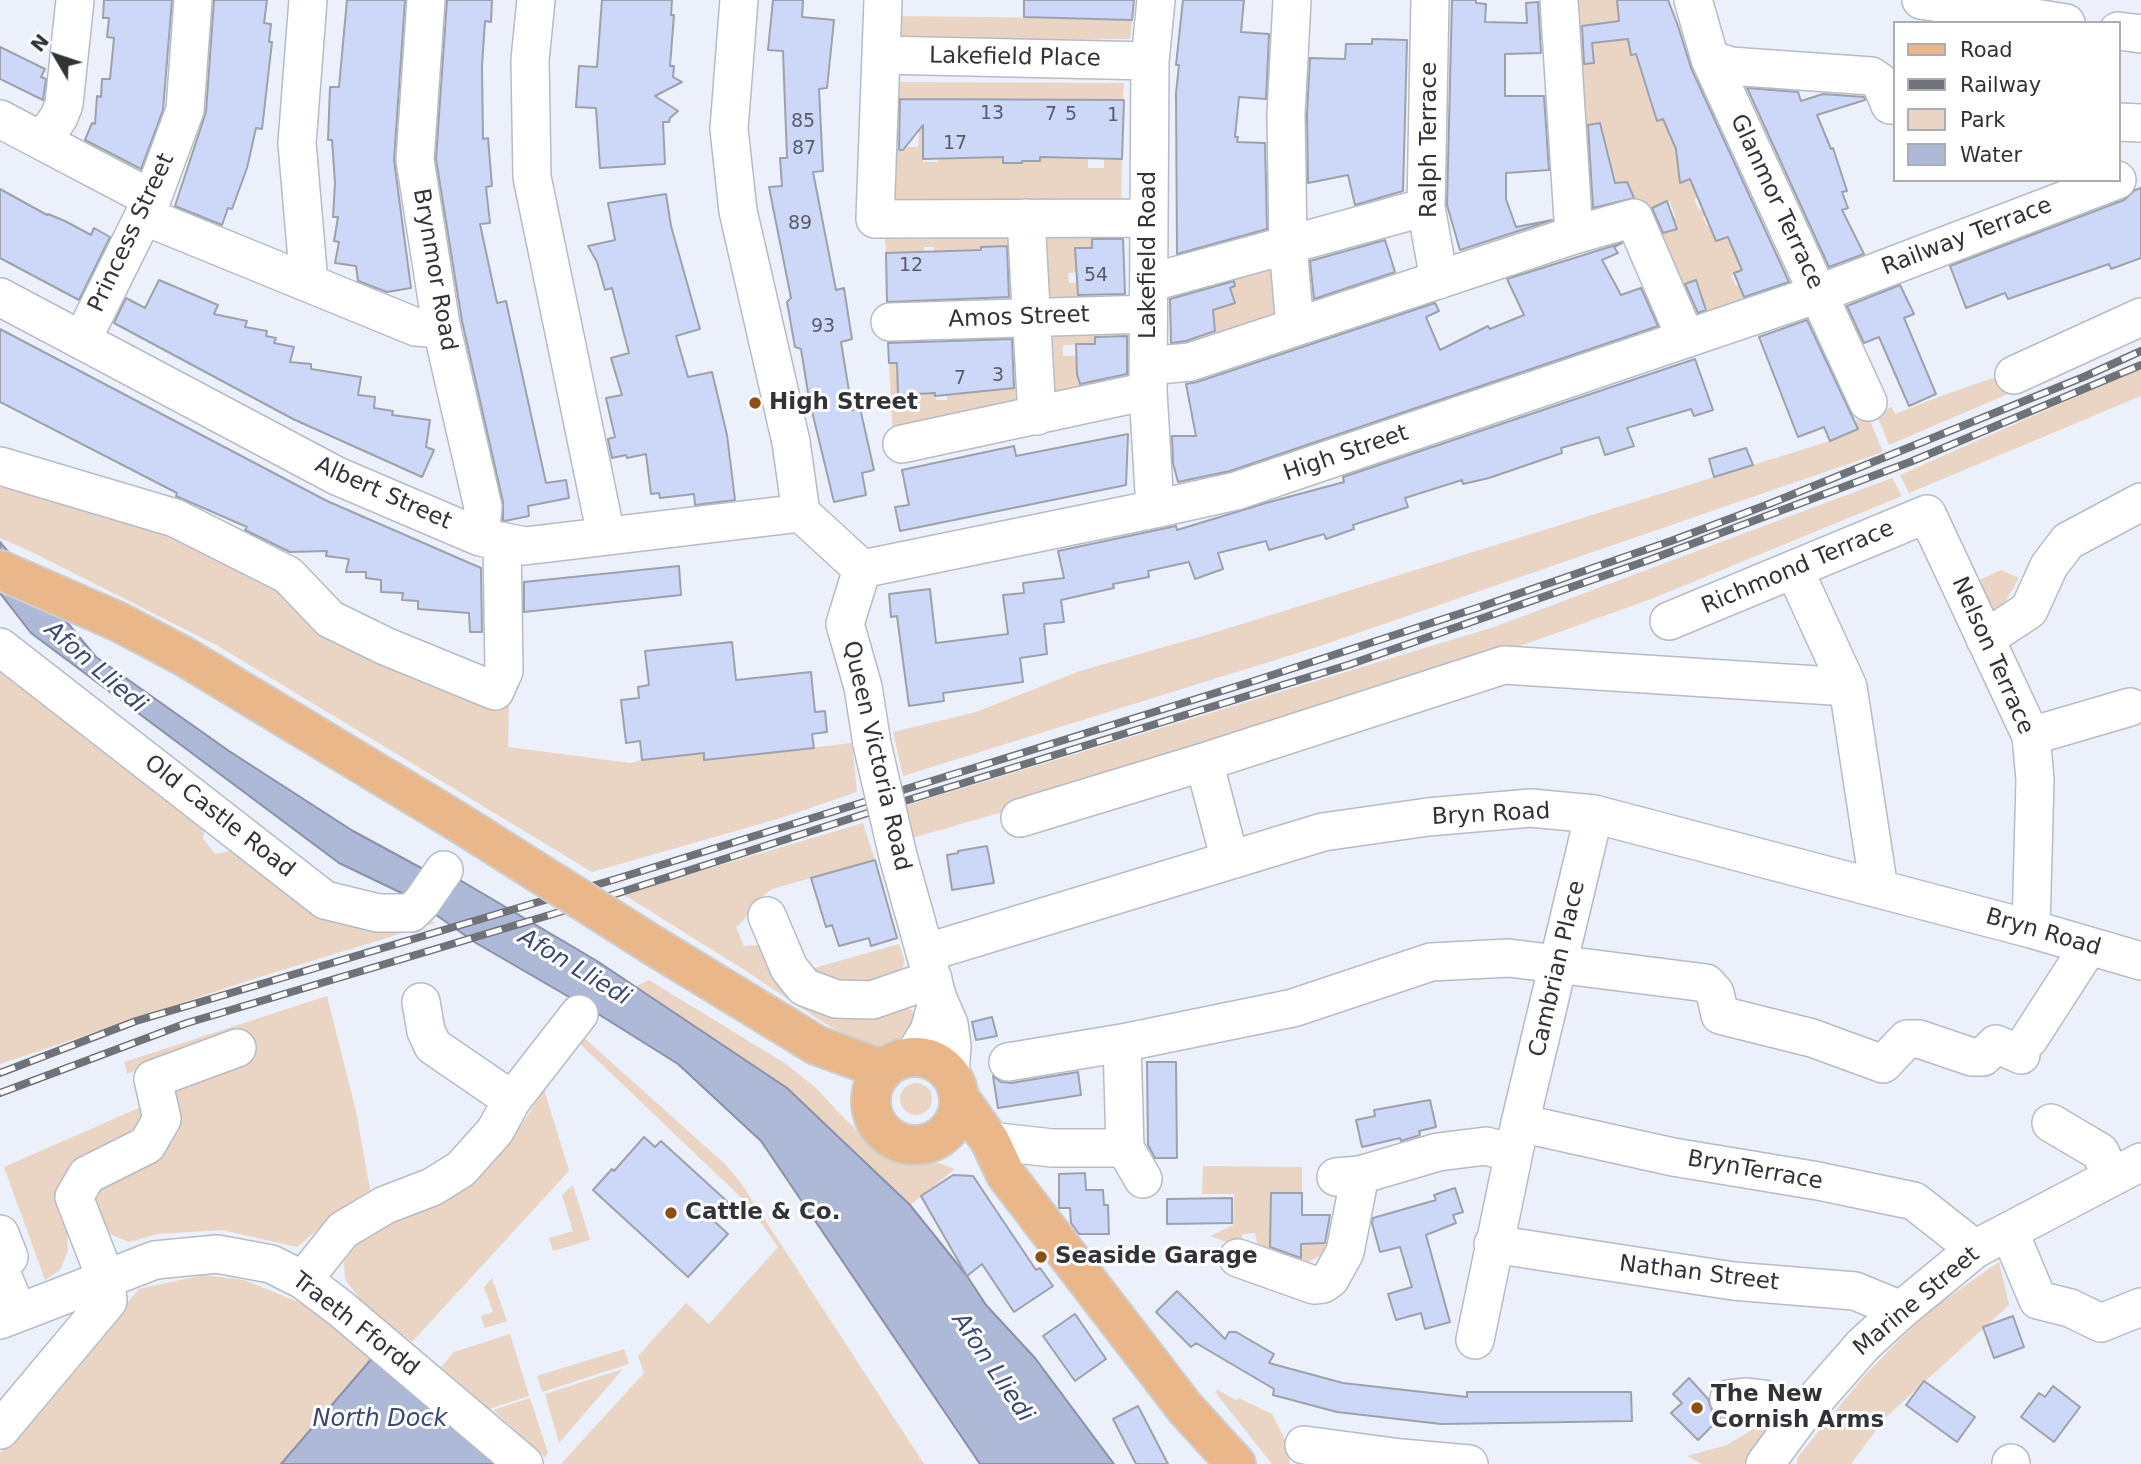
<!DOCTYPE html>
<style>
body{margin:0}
#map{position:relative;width:2141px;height:1464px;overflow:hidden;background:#ecf0fa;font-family:"DejaVu Sans",sans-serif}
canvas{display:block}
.legend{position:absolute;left:1893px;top:21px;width:228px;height:161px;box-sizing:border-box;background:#fff;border:2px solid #adadaf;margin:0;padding:9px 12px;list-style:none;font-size:21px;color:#323338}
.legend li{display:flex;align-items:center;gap:14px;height:35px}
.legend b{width:35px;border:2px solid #adadaf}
.north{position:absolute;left:21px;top:21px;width:70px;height:70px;-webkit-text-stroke:5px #fff;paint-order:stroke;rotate:309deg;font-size:19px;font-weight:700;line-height:28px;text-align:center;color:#323338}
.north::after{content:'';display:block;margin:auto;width:24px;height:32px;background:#323338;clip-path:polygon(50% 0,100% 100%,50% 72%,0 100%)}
</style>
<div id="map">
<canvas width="2141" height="1464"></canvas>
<ul class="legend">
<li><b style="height:9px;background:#eab78a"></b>Road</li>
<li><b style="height:9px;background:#707279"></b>Railway</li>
<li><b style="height:19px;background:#ead4c4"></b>Park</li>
<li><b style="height:19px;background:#aeb8d7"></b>Water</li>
</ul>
<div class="north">N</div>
</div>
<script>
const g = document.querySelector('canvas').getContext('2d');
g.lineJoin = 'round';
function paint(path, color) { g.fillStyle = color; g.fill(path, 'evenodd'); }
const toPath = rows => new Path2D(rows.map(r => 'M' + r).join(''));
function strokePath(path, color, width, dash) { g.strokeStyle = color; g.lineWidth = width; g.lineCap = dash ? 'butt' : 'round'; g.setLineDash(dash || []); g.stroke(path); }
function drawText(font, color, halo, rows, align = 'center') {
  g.font = font + ' "DejaVu Sans",sans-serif'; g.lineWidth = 6; g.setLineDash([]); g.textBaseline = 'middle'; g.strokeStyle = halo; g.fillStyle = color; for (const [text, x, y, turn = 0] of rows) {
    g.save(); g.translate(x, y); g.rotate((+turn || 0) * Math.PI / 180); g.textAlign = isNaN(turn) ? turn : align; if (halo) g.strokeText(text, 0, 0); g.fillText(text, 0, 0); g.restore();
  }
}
paint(toPath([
 [1566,0,1617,0,1618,5,1629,9,1617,11,1620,40,1628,39,1631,55,1646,52,1642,75,1651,104,1668,100,1670,105,1654,112,1657,121,1675,116,1678,123,1667,128,1675,141,1677,156,1690,154,1710,170,1738,167,1740,173,1716,184,1718,188,1694,199,1699,210,1726,206,1703,217,1707,226,1715,225,1713,232,1716,241,1739,233,1729,241,1736,255,1746,251,1745,269,1731,275,1736,286,1762,275,1741,290,1747,303,1708,316,1696,280,1674,288,1651,236,1674,229,1671,219,1675,217,1670,201,1640,212,1627,182,1579,187,1582,169,1601,166,1605,159,1610,158,1608,150,1577,155,1577,153,1594,150,1591,138,1604,134,1600,123,1575,128,1571,61,1583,60,1583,64,1594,63,1593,54,1584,46,1570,47,1569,43,1597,40,1596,24,1568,27],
 [890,16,991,17,1132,20,1130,39,890,41],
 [885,82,1124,83,1123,100,885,99],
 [906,127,906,147,918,147,919,129,923,128,923,162,938,162,939,128,949,128,949,159,961,159,962,128,1004,129,1003,163,1021,163,1022,128,1026,161,1040,161,1040,130,1088,130,1088,168,1104,168,1104,131,1107,158,1122,159,1121,211,883,210,883,150,901,150],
 [1018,228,1021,273,1011,273,1010,246,999,246,992,274,991,247,982,246,982,276,935,279,934,247,924,247,925,280,916,280,915,251,905,252,906,282,897,253,886,253,884,229],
 [1123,228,1123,237,1093,238,1092,248,1075,249,1075,264,1093,264,1094,271,1068,273,1069,283,1095,282,1078,292,1078,303,1038,303,1036,229],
 [1279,256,1282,323,1218,344,1213,310,1235,303,1230,288,1235,285,1231,269],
 [2141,327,2141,337,1889,445,1876,413,1892,407,1895,414,1938,397],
 [1095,335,1095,344,1063,345,1063,356,1098,355,1098,362,1077,363,1077,374,1098,373,1099,383,1081,386,1083,400,1042,409,1040,337],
 [1003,361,1012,388,1025,388,1027,412,893,440,889,363,897,363,898,394,934,362,936,400,947,400,946,363,955,395,966,393,965,362,974,391,1004,390],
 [2141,368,2141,396,1909,493,1900,475],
 [1868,416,1883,452,1320,646,903,776,893,732,976,712,1080,671,1213,633,1830,441,1858,429,1855,421],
 [0,475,175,529,509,698,508,747,630,763,642,760,704,753,705,760,852,743,857,792,781,818,592,872,218,646,34,553,0,538],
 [1892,478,1902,496,1651,599,1506,651,1006,811,912,838,904,806,1494,627],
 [2001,570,2019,578,2001,609,1994,611,1986,607,1977,581],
 [0,666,205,825,203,839,215,854,240,849,284,889,426,917,435,923,250,980,0,1064],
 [863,823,875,860,772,889,756,901,743,921,736,927,744,946,756,945,768,948,778,967,912,1010,915,1016,907,1033,895,1044,885,1047,868,1046,824,1023,746,971,623,894],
 [899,944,904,958,903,969,892,977,848,989,804,971],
 [649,980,786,1064,815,1087,847,1121,887,1158,904,1162,938,1163,955,1169,910,1205,787,1088,636,986],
 [327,996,356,1111,370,1190,344,1207,297,1247,222,1230,158,1234,129,1242,110,1234,92,1211,99,1174,174,1088,233,1038,200,1042,127,1074,124,1062],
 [581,1035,725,1164,741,1183,924,1464,561,1464,644,1373,638,1356,686,1303,709,1324,778,1247,747,1203,577,1041],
 '900 1099a16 16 0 1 1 32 0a16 16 0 1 1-32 0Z',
 [544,1089,569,1171,412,1342,362,1302,345,1279,344,1261,357,1245,373,1233,402,1218,438,1206,476,1182,522,1124],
 [148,1104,145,1126,65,1186,68,1251,60,1270,45,1280,4,1167],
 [1203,1166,1302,1167,1302,1193,1271,1193,1270,1258,1301,1259,1301,1244,1330,1243,1328,1248,1320,1256,1304,1264,1270,1265,1260,1256,1255,1233,1243,1234,1238,1247,1211,1236,1233,1225,1234,1194,1202,1194],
 [573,1185,590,1240,553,1251,549,1238,573,1231,562,1195],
 [1999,1262,2009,1305,1885,1418,1851,1464,1797,1464,1797,1458,1865,1375,1927,1312],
 [203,1275,244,1280,303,1304,374,1356,281,1464,0,1464,0,1453,139,1289],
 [492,1278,507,1321,485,1328,481,1316,493,1312,484,1287],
 [510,1334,529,1396,489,1409,441,1367,454,1352],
 [624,1349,629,1364,542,1392,537,1376],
 [623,1369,559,1443,545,1394],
 [1218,1390,1236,1400,1239,1398,1272,1414,1286,1442,1290,1464,1272,1464,1215,1392],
 [530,1398,548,1453,545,1457,493,1410],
 [1768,1420,1775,1420,1753,1459,1744,1464,1702,1464,1687,1456,1727,1445]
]), '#ead4c4');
const water = toPath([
 [0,542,96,657,229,751,353,831,436,876,448,873,597,961,787,1088,910,1205,967,1276,986,1305,1035,1358,1114,1464,980,1464,761,1141,678,1064,595,1012,476,943,412,898,339,863,31,633,0,593,0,542],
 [374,1356,499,1464,281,1464,374,1356]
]);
paint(water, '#aeb8d7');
strokePath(water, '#8990a7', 2);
const building = toPath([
 [104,0,172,0,163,110,141,169,85,140,92,123,95,124,97,96,101,97,102,79,110,79,114,38,107,37,109,18,103,18,104,0],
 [214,0,267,0,264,23,271,24,269,42,272,42,262,129,256,128,247,168,232,209,228,208,222,225,175,206,206,112,214,0],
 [347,0,405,0,394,160,411,288,387,292,358,281,356,266,335,263,339,242,334,241,338,217,333,217,335,183,332,140,328,140,330,87,339,87,347,0],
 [447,0,492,0,491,22,485,21,482,66,483,139,488,138,492,186,486,187,490,223,480,224,497,303,506,301,546,483,566,480,569,498,528,506,529,516,505,521,503,520,503,502,462,321,436,159,447,0],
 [602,0,672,0,671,15,674,15,670,66,674,66,673,77,682,82,655,96,678,111,670,118,669,122,663,122,665,164,600,168,596,108,576,107,579,66,597,67,602,0],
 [773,0,803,0,802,17,834,20,827,88,819,89,823,171,813,172,836,290,844,288,848,314,852,339,841,342,852,410,860,408,874,470,862,473,866,495,834,502,809,399,801,349,795,347,787,302,791,298,769,187,782,186,780,158,787,158,783,51,768,50,773,0],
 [1024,0,1134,0,1132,20,1024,17,1024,0],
 [1183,0,1244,0,1241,32,1269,34,1266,99,1239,97,1235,137,1238,137,1237,142,1265,143,1267,229,1177,254,1176,93,1179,65,1176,65,1183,0],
 [1452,0,1476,0,1476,3,1486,4,1485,22,1527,23,1526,3,1538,2,1541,53,1505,54,1505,96,1544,96,1549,170,1506,173,1506,199,1516,227,1552,220,1460,250,1447,205,1452,0],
 [1617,0,1668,0,1678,26,1691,68,1789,282,1744,297,1734,273,1742,270,1728,237,1716,241,1690,179,1680,183,1676,149,1663,119,1657,121,1636,54,1631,55,1628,39,1592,43,1594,63,1584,64,1582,26,1619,21,1617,0],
 [1372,39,1407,40,1403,191,1355,205,1348,175,1308,183,1307,114,1310,58,1345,59,1346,44,1372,44,1372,39],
 [0,47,45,69,41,77,46,79,43,100,0,79,0,47],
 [1747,88,1798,92,1801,101,1823,94,1864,97,1865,100,1817,115,1831,149,1833,148,1847,191,1842,192,1848,208,1842,210,1864,254,1829,267,1747,88],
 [900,99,1124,100,1122,159,1040,157,1040,161,1022,161,1022,163,1003,163,1003,157,923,159,923,125,903,150,899,150,900,99],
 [1600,123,1615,183,1627,182,1634,198,1593,208,1588,125,1600,123],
 [2141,188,2141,258,2111,269,2109,264,2008,299,2005,293,1966,308,1950,266,2124,200,2135,190,2141,188],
 [0,189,47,215,48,214,65,221,91,235,94,228,110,237,79,300,0,258,0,189],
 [666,194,671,226,700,329,676,336,688,377,712,372,727,435,735,500,695,505,694,494,660,498,659,493,651,494,646,454,627,458,626,455,612,458,608,439,615,437,606,398,622,395,611,358,629,353,612,288,605,290,597,262,588,246,615,240,608,203,666,194],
 [1667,201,1677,229,1663,233,1652,208,1667,201],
 [1092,239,1123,239,1125,294,1078,295,1075,248,1092,248,1092,239],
 [1385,240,1395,272,1314,299,1310,261,1385,240],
 [1622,243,1614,247,1618,253,1602,260,1621,295,1641,288,1658,326,1230,471,1178,482,1173,463,1172,436,1196,436,1186,384,1197,382,1435,303,1439,311,1426,317,1440,350,1488,326,1490,329,1524,315,1507,279,1622,243],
 [1007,246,1009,297,887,302,886,253,981,250,981,247,1007,246],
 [159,280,218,305,214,314,247,321,245,327,267,331,266,336,276,338,274,343,294,347,290,362,311,364,311,369,361,377,358,395,375,397,374,408,393,411,392,415,430,420,426,447,434,450,422,477,293,419,114,323,126,298,145,308,159,280],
 [1696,280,1706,310,1698,313,1685,284,1696,280],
 [1234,281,1235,286,1230,288,1235,303,1213,310,1215,331,1186,341,1171,343,1170,299,1234,281],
 [1900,285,1914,314,1904,318,1936,394,1909,406,1879,337,1864,343,1847,306,1900,285],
 [1807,320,1858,429,1830,441,1824,427,1798,437,1759,337,1807,320],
 [0,329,327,501,481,568,482,632,470,632,469,613,418,609,418,601,402,600,403,593,381,592,381,580,366,578,366,572,346,572,349,559,326,556,327,551,290,552,245,530,247,527,176,496,177,493,0,402,0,329],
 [1127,336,1127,374,1080,384,1077,374,1076,344,1095,344,1095,337,1127,336],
 [1012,339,1014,388,935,396,935,393,898,395,897,363,889,363,888,343,1012,339],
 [1695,359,1713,410,1694,416,1691,409,1627,428,1634,446,1605,455,1599,437,1561,448,1562,453,1489,478,1463,484,1462,480,1405,498,1408,507,1353,525,1354,529,1326,539,1324,534,1269,550,1266,541,1218,553,1223,569,1195,579,1189,562,1148,571,1149,577,1113,584,1114,588,1061,600,1064,622,1044,624,1047,654,1020,658,1023,682,943,693,944,701,909,706,897,616,891,617,889,594,930,589,936,643,1008,634,1003,595,1024,593,1023,583,1064,578,1058,551,1176,526,1177,530,1266,503,1344,482,1343,477,1695,359],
 [1128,434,1126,485,900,531,895,507,909,505,902,470,1014,446,1016,456,1128,434],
 [1746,448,1753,465,1714,477,1709,459,1746,448],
 [679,566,681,595,524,612,524,582,679,566],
 [732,642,736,680,811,672,815,712,825,711,827,732,812,734,814,748,704,760,704,753,642,760,640,741,626,743,621,700,639,698,638,687,649,685,645,651,732,642],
 [987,846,994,883,952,890,947,855,958,853,958,851,987,846],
 [875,860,897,938,871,946,869,938,839,946,832,925,826,927,811,878,875,860],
 [992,1017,997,1036,976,1040,972,1022,992,1017],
 [1147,1062,1176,1062,1177,1158,1155,1158,1148,1145,1147,1062],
 [1078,1072,1081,1095,998,1108,993,1076,1001,1082,1011,1083,1078,1072],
 [1430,1100,1436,1127,1419,1131,1420,1135,1401,1141,1400,1138,1362,1147,1356,1120,1375,1116,1374,1110,1430,1100],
 [644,1137,655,1147,661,1141,731,1205,715,1222,728,1234,688,1277,593,1190,612,1169,614,1171,644,1137],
 [1085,1173,1086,1190,1103,1190,1104,1205,1108,1205,1109,1234,1079,1234,1071,1223,1070,1208,1059,1208,1059,1174,1085,1173],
 [953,1175,973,1176,1036,1270,1040,1268,1053,1286,1014,1312,982,1264,967,1276,921,1196,953,1175],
 [1455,1188,1463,1212,1453,1215,1456,1223,1426,1235,1450,1322,1425,1329,1421,1313,1396,1320,1388,1294,1412,1287,1400,1247,1380,1252,1372,1223,1373,1218,1436,1200,1434,1195,1455,1188],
 [1271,1193,1302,1193,1302,1215,1330,1215,1325,1243,1301,1244,1301,1258,1270,1247,1271,1193],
 [1232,1198,1232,1223,1167,1224,1167,1199,1232,1198],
 [1177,1291,1225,1339,1229,1332,1236,1332,1274,1354,1269,1363,1343,1383,1467,1397,1467,1392,1631,1392,1632,1421,1441,1424,1337,1412,1273,1395,1274,1389,1196,1343,1191,1347,1156,1312,1177,1291],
 [1075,1314,1106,1359,1075,1381,1043,1336,1075,1314],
 [2013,1316,2024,1347,1994,1358,1983,1327,2013,1316],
 [1689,1378,1708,1399,1712,1411,1720,1418,1698,1440,1671,1413,1682,1403,1673,1394,1689,1378],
 [1924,1381,1975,1417,1957,1442,1906,1405,1924,1381],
 [2053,1386,2080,1407,2054,1442,2021,1417,2039,1393,2045,1397,2053,1386],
 [1138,1406,1168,1464,1136,1464,1113,1419,1138,1406]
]);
paint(building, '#cdd8f8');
strokePath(building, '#9da1ab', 2);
const minor = toPath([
 [308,0,297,143,309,283],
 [426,0,415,160,441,325,483,507,480,537],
 [536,0,530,60,532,177,606,535],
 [739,0,729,129,738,211,791,442,801,513,862,569,845,624,863,687,872,744],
 [883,0,875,219,1149,218],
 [1292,0,1286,114,1288,246,1295,327],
 [1430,0,1426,207,1439,280],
 [1559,0,1574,235],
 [1693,0,1710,59,1868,402],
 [1921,0,2066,23],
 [2118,31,2141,34],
 [881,55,1150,61],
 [1710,59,1730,66,1871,76,1881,83,1890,105,1894,105],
 [0,119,152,199],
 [2118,122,2141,123],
 [42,141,59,117,64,104,75,0],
 [144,216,416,327,429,328,441,325],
 [1026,218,1037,416],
 [1149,283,1426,207],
 [0,297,337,476,480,537,525,546,801,513],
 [890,322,1148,314],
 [82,340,152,199,185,110,193,0],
 [1148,366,1190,362,1574,235,1634,218,1686,339],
 [2014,375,2141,317],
 [902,444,1148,391],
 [0,466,175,518,288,575,330,619,385,646,495,691,504,671,502,541],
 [1155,509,1148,391,1150,61,1156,0],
 [862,569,1155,509,1236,491,1818,294,2117,180],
 [1669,621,1927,514,2031,736,2035,779,2031,929],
 [1985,639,2029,610,2049,566,2068,541,2141,502],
 [0,647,325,900,378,913,411,913,422,902,444,870],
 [1848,687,1879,889],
 [2031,736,2130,707],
 [1204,762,1230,860],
 [1020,818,1204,762,1504,665,1848,687,1794,569],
 [898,856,938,999,949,1024,952,1046,950,1074],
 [767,916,789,968,804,987,836,999,872,1000,933,979],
 [925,953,1323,832,1428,817,1531,808,1594,814,2031,929,2141,961],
 [2029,1039,2089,946],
 [1122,1043,1125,1148,1143,1179],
 [913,1057,929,1031,938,999],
 [1008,1062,1122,1043,1293,1008,1431,962,1509,958,1706,983,1715,993,1720,1015,1812,1038,1883,1064,1907,1039,1919,1039,1972,1057,1983,1057,1996,1044,2021,1055],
 [512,1100,579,1014],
 [1520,1123,1673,1157,1818,1181,1914,1201,1975,1249],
 [2051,1123,2100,1152,2112,1177],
 [990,1141,1052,1148,1125,1148],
 [1336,1177,1360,1175,1438,1152,1486,1146,1513,1153],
 [2009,1231,2038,1300,2070,1308,2101,1323,2141,1307],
 [0,1234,9,1257,0,1264],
 [1493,1244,1733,1281,1855,1291,1901,1310],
 [1238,1258,1314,1285,1323,1284,1330,1279,1345,1252,1360,1175],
 [0,1270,18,1313],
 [303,1280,343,1230,385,1205,432,1187,461,1169,495,1131,512,1100,433,1046,426,1031,421,1002],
 [0,1320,155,1260,217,1254,271,1264,303,1280,340,1308,524,1464],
 [1475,1340,1520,1123,1594,814],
 [1729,1399,1747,1397,1764,1399,1783,1406,1799,1418],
 [0,1430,108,1301,106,1279,74,1197,87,1175,147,1145,162,1119,153,1079,237,1048],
 [1304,1445,1401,1458,1469,1464],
 [2011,1463,2011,1464],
 [1765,1464,1799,1418,1863,1345,1901,1310,1975,1249,2141,1162]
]);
const major = toPath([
 [0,570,119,622,185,657,458,822],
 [654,946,816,1045,873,1066,887,1067],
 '871 1101a44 44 0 1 1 88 0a44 44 0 1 1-88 0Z',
 [960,1099,990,1141,1006,1175,1185,1408,1236,1464]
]);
strokePath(minor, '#b7bbc5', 40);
strokePath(major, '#cececf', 42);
strokePath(minor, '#fff', 37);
strokePath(major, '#eab78a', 38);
const rail = toPath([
 [0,1073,136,1021,616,879,1254,681,1477,608,1671,541,1769,504,2086,376,2141,351],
 [0,1093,187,1023,553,914,908,800,1348,665,1649,560,1910,462,2141,365]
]);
strokePath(rail, '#707279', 8);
strokePath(rail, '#fff', 5, [16]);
const minorBridge = toPath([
 [872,744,898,856]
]);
const majorBridge = toPath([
 [458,822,654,946]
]);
strokePath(minorBridge, '#b7bbc5', 40, []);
strokePath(majorBridge, '#cececf', 42, []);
strokePath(minorBridge, '#fff', 37);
strokePath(majorBridge, '#eab78a', 38);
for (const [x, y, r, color] of [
 [755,403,7,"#8e4f14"],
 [671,1213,7,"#8e4f14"],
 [1041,1257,7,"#8e4f14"],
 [1697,1408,7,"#8e4f14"]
]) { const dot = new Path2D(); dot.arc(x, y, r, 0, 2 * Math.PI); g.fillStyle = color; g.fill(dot); strokePath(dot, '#fff', 2.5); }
drawText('19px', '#595c68', null, [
 ["13",992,114],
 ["7",1051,115],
 ["5",1071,115],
 ["1",1113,116],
 ["85",803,122],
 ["17",955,144],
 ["87",804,149],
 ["89",800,224],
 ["12",911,266],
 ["54",1096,276],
 ["93",823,327],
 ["3",998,376],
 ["7",960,379]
]);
drawText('23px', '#323338', '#fff', [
 ["Lakefield Place",1015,58,1],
 ["Ralph Terrace",1430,140,-90],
 ["Glanmor Terrace",1776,202,65],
 ["Princess Street",132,233,-65],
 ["Railway Terrace",1967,237,-21],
 ["Lakefield Road",1149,255,-90],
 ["Brynmor Road",434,270,80],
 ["Amos Street",1019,318,-2],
 ["High Street",1346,454,-19],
 ["Albert Street",383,494,24],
 ["Richmond Terrace",1798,568,-23],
 ["Nelson Terrace",1992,656,66],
 ["Queen Victoria Road",876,756,77],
 ["Bryn Road",1491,815,-3],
 ["Old Castle Road",219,817,38],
 ["Bryn Road",2043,933,16],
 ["Cambrian Place",1558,969,-77],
 ["BrynTerrace",1755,1171,10],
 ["Nathan Street",1699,1274,7],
 ["Marine Street",1917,1302,-40],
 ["Traeth Ffordd",355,1325,38]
]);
drawText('bold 23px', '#323338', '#fff', [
 ["High Street",769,403],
 ["Cattle & Co.",685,1213],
 ["Seaside Garage",1055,1257],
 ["The New",1711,1395],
 ["Cornish Arms",1711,1421]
], 'left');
drawText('italic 24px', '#3b4874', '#fff', [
 ["Afon Lliedi",95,668,41],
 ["Afon Lliedi",574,968,31],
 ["Afon Lliedi",992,1368,56],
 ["North Dock",380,1420]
]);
</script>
